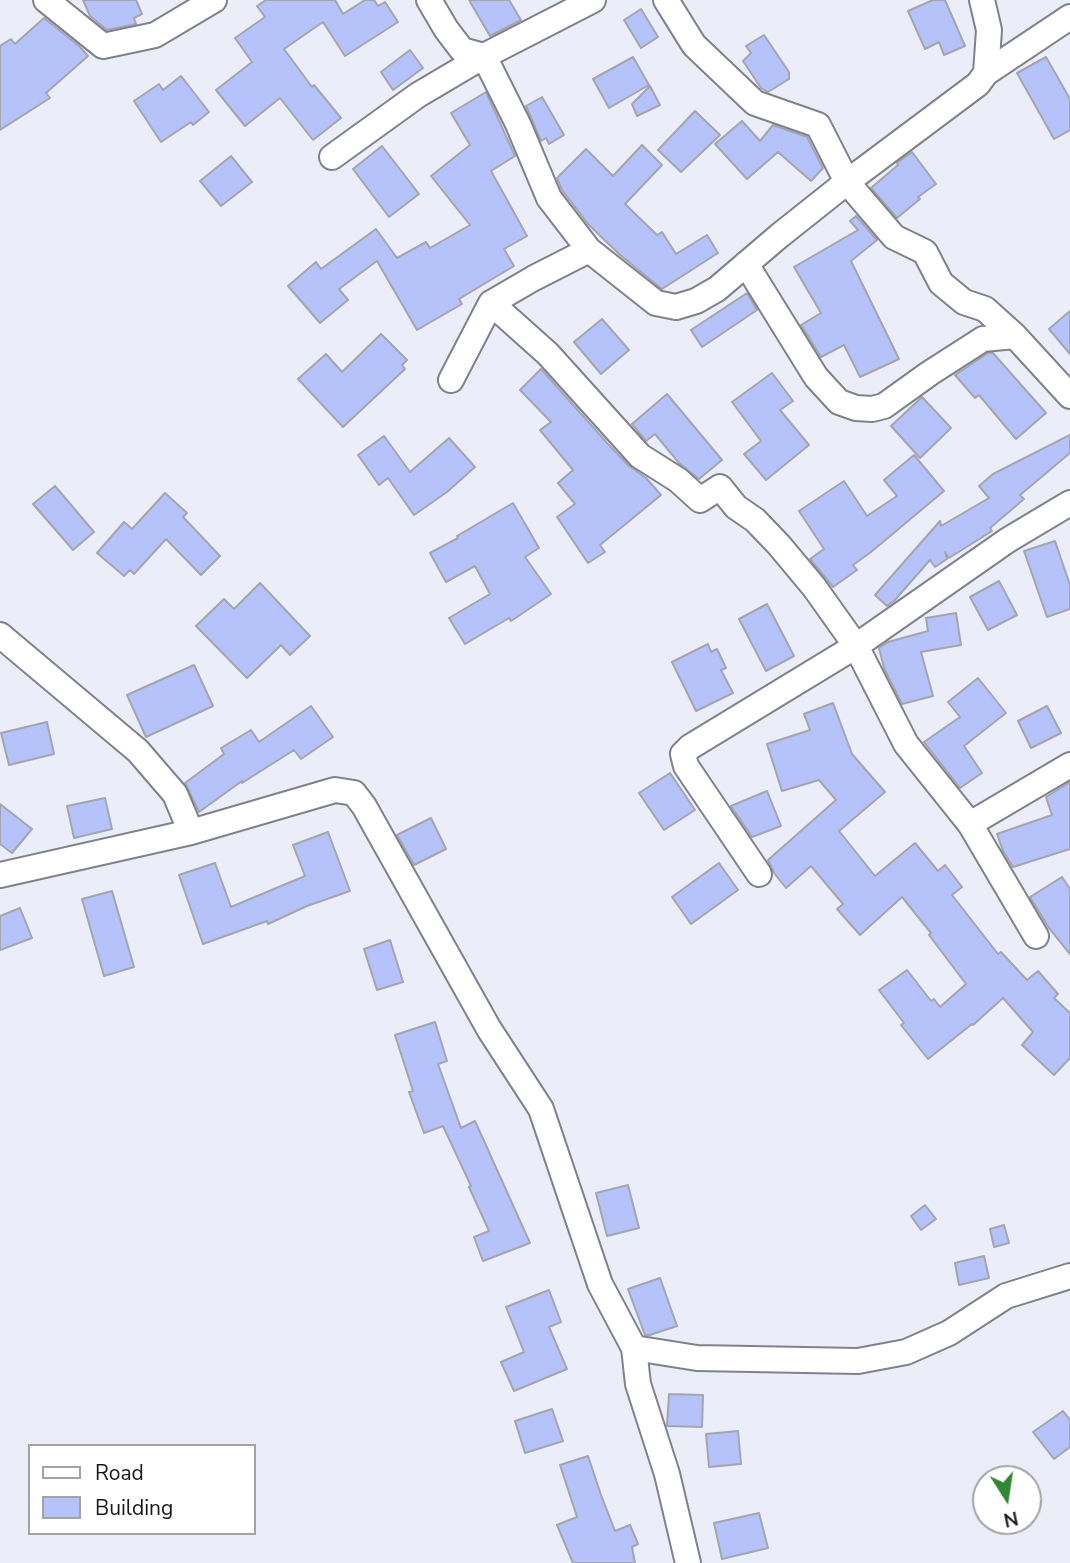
<!DOCTYPE html>
<style>
body{margin:0}
#map{position:relative;width:1070px;height:1563px;overflow:hidden;background:#ebeef8;font-family:"Nunito Sans",sans-serif}
canvas{display:block}
.legend{position:absolute;left:28px;top:1444px;width:228px;height:91px;box-sizing:border-box;background:#fff;border:2px solid #a3a3a5;margin:0;padding:9px 12px;list-style:none;font-size:21px;color:#18191d}
.legend li{display:flex;align-items:center;gap:14px;height:35px}
.legend b{width:35px;border:2px solid #a3a3a5}
.north{position:absolute;left:972px;top:1465px;width:70px;height:70px;box-sizing:border-box;background:#fff;border:2px solid #a3a3a5;border-radius:50%;rotate:168deg;font-size:19px;font-weight:700;line-height:28px;text-align:center;color:#18191d}
.north::after{content:'';display:block;margin:auto;width:24px;height:32px;background:#308735;clip-path:polygon(50% 0,100% 100%,50% 72%,0 100%)}
</style>
<div id="map">
<canvas width="1070" height="1563"></canvas>
<ul class="legend">
<li><b style="height:9px;background:#fff"></b>Road</li>
<li><b style="height:19px;background:#b6c3fb"></b>Building</li>
</ul>
<div class="north">N</div>
</div>
<script>
const g = document.querySelector('canvas').getContext('2d');
g.lineJoin = 'round';
function paint(path, color) { g.fillStyle = color; g.fill(path, 'evenodd'); }
const toPath = rows => new Path2D(rows.map(r => 'M' + r).join(''));
function strokePath(path, color, width, dash) { g.strokeStyle = color; g.lineWidth = width; g.lineCap = dash ? 'butt' : 'round'; g.setLineDash(dash || []); g.stroke(path); }
const building = toPath([
 [83,0,136,0,142,14,134,18,136,24,107,30,90,16,83,0],
 [266,0,335,0,343,14,365,0,374,0,378,6,385,2,398,22,345,56,323,22,284,49,312,87,314,85,341,118,313,140,280,98,245,126,216,90,252,62,235,38,265,17,257,6,266,0],
 [469,0,509,0,521,20,490,36,469,0],
 [933,0,945,0,965,46,944,55,939,42,925,49,908,11,933,0],
 [641,9,658,37,641,48,624,20,641,9],
 [44,18,79,46,88,56,46,93,50,98,0,130,0,46,11,39,15,44,44,18],
 [764,35,789,72,789,79,768,92,761,88,743,61,751,53,746,46,764,35],
 [410,50,423,68,393,90,381,72,410,50],
 [633,57,649,85,609,108,593,79,633,57],
 [1046,57,1070,99,1070,130,1054,139,1017,73,1046,57],
 [181,76,209,112,193,125,191,122,161,142,134,101,159,84,163,90,181,76],
 [650,86,660,105,637,116,632,104,650,86],
 [486,92,515,156,491,171,527,236,504,249,514,266,459,299,462,304,417,330,377,261,339,289,348,300,320,323,288,286,316,262,321,269,376,229,397,258,426,242,430,248,470,225,431,176,470,145,451,113,486,92],
 [542,97,564,135,549,144,546,138,541,141,526,106,542,97],
 [695,111,720,135,681,172,658,150,695,111],
 [742,121,760,141,773,125,807,137,823,168,811,181,778,152,747,179,715,144,742,121],
 [642,145,662,165,625,204,657,235,662,232,676,254,707,235,718,253,662,289,619,254,588,224,562,190,557,178,586,149,613,176,642,145],
 [382,146,419,194,389,217,353,169,382,146],
 [912,152,936,184,918,197,920,199,897,218,871,188,898,165,897,163,912,152],
 [231,156,252,182,221,206,200,181,231,156],
 [856,216,877,240,851,261,899,359,860,377,844,345,821,357,801,325,821,313,794,267,858,230,850,221,856,216],
 [747,293,757,310,702,347,691,330,747,293],
 [1070,311,1070,354,1049,329,1070,311],
 [602,319,629,350,601,374,574,342,602,319],
 [381,334,407,360,402,365,405,369,343,427,298,379,326,354,342,372,381,334],
 [988,353,993,353,1046,413,1016,439,979,395,975,398,955,375,988,353],
 [541,369,608,444,629,466,646,478,661,495,600,545,605,552,588,563,557,517,575,504,558,483,573,470,540,430,551,422,520,390,541,369],
 [772,373,793,401,780,410,809,445,766,480,744,454,761,441,732,402,772,373],
 [667,394,722,460,699,479,679,463,655,434,646,441,632,424,667,394],
 [922,397,951,428,920,458,891,426,922,397],
 [1070,435,1070,453,1020,495,1024,499,990,528,992,531,949,558,945,552,947,559,935,567,930,560,894,601,887,606,875,595,940,521,941,526,989,498,979,486,993,474,1070,435],
 [384,436,410,472,449,438,475,467,447,492,414,515,388,478,379,485,358,455,384,436],
 [914,455,944,491,871,552,853,565,857,570,833,587,810,559,824,549,799,511,844,481,867,516,897,496,884,480,914,455],
 [55,486,94,532,73,550,33,504,55,486],
 [165,493,187,513,183,517,220,556,201,575,166,539,134,574,130,570,124,576,97,553,124,522,132,529,165,493],
 [513,503,539,548,525,557,551,594,511,621,509,618,465,644,449,618,490,594,475,566,446,582,430,553,458,538,457,536,513,503],
 [1055,541,1070,585,1070,609,1047,617,1024,551,1055,541],
 [999,581,1017,615,988,630,970,597,999,581],
 [260,583,310,636,290,655,281,645,247,678,196,626,224,599,234,609,260,583],
 [767,604,794,656,766,671,739,619,767,604],
 [956,613,961,645,921,652,933,696,902,704,884,668,879,648,888,642,928,631,926,618,956,613],
 [708,644,711,652,717,649,726,668,721,670,733,693,696,711,672,662,708,644],
 [194,665,213,706,146,737,127,695,194,665],
 [978,678,1006,713,964,746,982,773,960,788,924,742,960,717,948,702,978,678],
 [833,703,852,754,885,792,839,831,875,876,915,843,938,871,945,865,962,887,952,895,998,954,1001,952,1027,980,1038,971,1058,994,1054,998,1070,1013,1070,1058,1054,1075,1022,1045,1033,1032,1003,998,973,1025,972,1024,928,1059,901,1025,904,1023,879,990,907,970,931,1001,934,999,940,1007,966,984,929,935,931,933,902,897,860,935,837,909,843,904,811,866,786,888,774,873,768,860,836,800,819,780,782,791,767,744,810,730,804,714,833,703],
 [311,706,333,737,301,759,294,750,242,783,242,781,199,812,185,783,224,754,221,748,251,730,259,742,311,706],
 [1047,706,1061,733,1031,748,1018,721,1047,706],
 [47,722,54,754,9,765,1,733,47,722],
 [670,773,695,810,664,830,639,793,670,773],
 [1070,782,1070,849,1013,867,1003,851,997,834,1052,815,1046,797,1070,782],
 [767,791,781,826,752,837,731,806,767,791],
 [105,798,112,829,74,838,67,806,105,798],
 [0,804,32,829,12,853,0,844,0,804],
 [431,818,446,849,414,865,397,835,431,818],
 [328,832,350,891,307,906,268,924,267,921,203,944,179,875,215,863,231,907,305,876,293,845,328,832],
 [719,863,738,890,691,924,672,897,719,863],
 [1062,877,1070,889,1070,954,1049,928,1030,897,1062,877],
 [112,891,134,967,104,976,82,899,112,891],
 [20,908,32,938,0,950,0,916,20,908],
 [390,940,403,982,377,990,364,949,390,940],
 [435,1022,447,1061,438,1064,461,1128,475,1121,530,1243,483,1261,474,1237,489,1231,469,1187,471,1186,443,1126,424,1133,409,1092,413,1091,395,1035,435,1022],
 [628,1185,639,1228,607,1236,596,1193,628,1185],
 [925,1205,936,1219,921,1230,911,1216,925,1205],
 [1004,1225,1009,1243,994,1247,990,1229,1004,1225],
 [984,1256,989,1278,959,1285,955,1263,984,1256],
 [660,1278,677,1326,650,1335,645,1335,628,1289,660,1278],
 [549,1290,561,1322,549,1327,567,1369,514,1391,501,1362,524,1352,506,1307,549,1290],
 [669,1394,703,1395,702,1427,667,1426,669,1394],
 [552,1409,563,1441,525,1453,515,1421,552,1409],
 [1063,1411,1070,1420,1070,1447,1054,1459,1033,1432,1063,1411],
 [738,1431,741,1464,709,1467,706,1434,738,1431],
 [588,1456,601,1495,615,1531,630,1525,638,1544,632,1547,635,1563,573,1563,557,1525,577,1517,560,1465,588,1456],
 [759,1513,768,1548,722,1559,714,1523,759,1513]
]);
paint(building, '#b6c3fb');
strokePath(building, '#a3a5af', 2);
const minor = toPath([
 [46,0,103,46,155,35,214,0],
 [429,0,446,29,462,50,484,56,518,124,549,198,589,250,656,303,676,307,696,301,717,289,779,236,847,182,978,84,986,73,989,30,982,0],
 [666,0,694,45,755,103,818,125,847,182,894,237,925,252,941,283,964,302,985,309,1015,336,1070,396],
 [986,73,1070,17],
 [332,157,418,95,484,56,593,0],
 [746,264,816,377,839,402,856,408,872,409,884,406,930,373,983,339,1015,336],
 [491,303,548,354,640,456,678,480,700,500,720,487,736,507,755,520,779,545,814,587,856,646,906,744,970,824,1070,765],
 [451,380,491,303,534,278,589,250],
 [0,635,138,751,175,794,191,832],
 [970,824,1036,936],
 [759,874,686,766,683,754,690,747,856,646,1008,540,1070,503],
 [0,875,191,832,335,790,354,793,364,806,489,1029,541,1109,600,1284,634,1348,638,1384,667,1474,688,1563],
 [634,1348,697,1358,858,1361,906,1352,949,1333,1006,1296,1070,1276]
]);
strokePath(minor, '#80828b', 28);
strokePath(minor, '#fff', 24);
</script>
